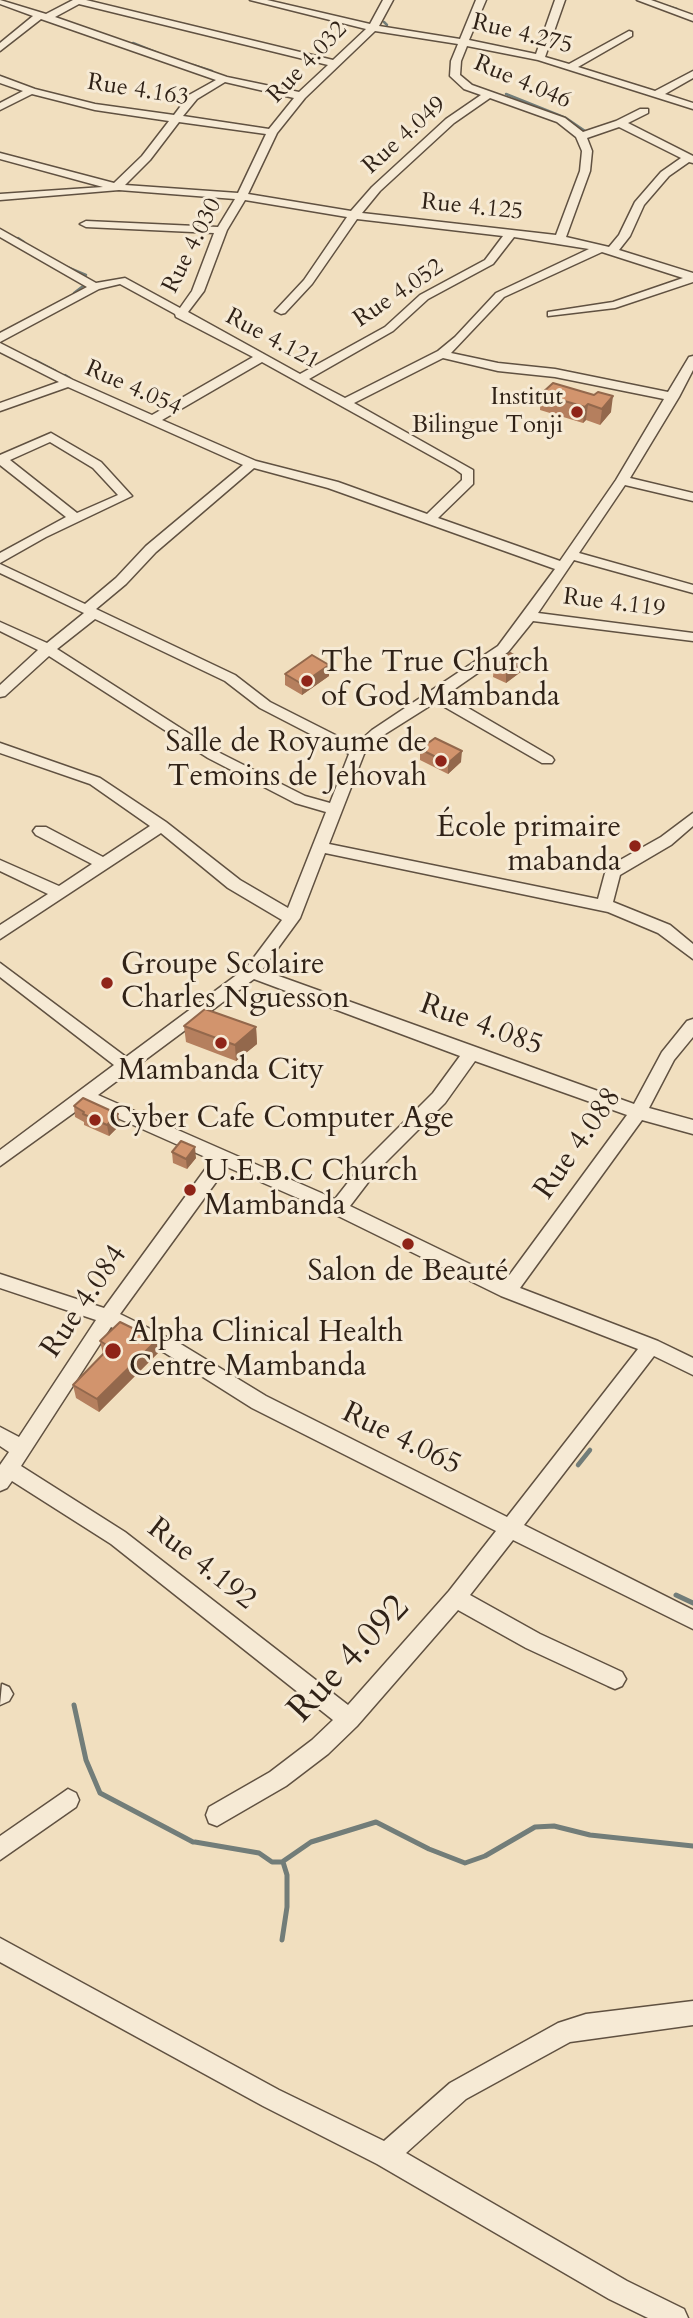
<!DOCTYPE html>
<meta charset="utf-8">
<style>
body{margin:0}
canvas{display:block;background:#f1dfbf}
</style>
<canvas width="693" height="2318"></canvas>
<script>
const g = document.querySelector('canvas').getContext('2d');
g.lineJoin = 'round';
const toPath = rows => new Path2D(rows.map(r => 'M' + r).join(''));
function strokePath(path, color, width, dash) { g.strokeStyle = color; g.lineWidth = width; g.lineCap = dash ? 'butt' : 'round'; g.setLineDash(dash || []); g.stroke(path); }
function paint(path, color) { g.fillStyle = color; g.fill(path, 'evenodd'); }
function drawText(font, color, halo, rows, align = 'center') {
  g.font = font + ' Cardo,serif'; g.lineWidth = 6; g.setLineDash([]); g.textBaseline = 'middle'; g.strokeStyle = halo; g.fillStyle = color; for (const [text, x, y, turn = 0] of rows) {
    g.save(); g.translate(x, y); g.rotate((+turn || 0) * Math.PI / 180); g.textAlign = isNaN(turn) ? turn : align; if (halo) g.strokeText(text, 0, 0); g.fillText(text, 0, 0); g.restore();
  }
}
strokePath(toPath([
 [667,6,677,9],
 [384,22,387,25],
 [133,43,158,53],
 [193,65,212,71],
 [506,94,566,118,588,133],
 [18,238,24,242],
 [67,267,86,275],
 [74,293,87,283],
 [35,360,56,371],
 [65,375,70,378]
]), '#727d79', 2.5);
strokePath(toPath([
 [578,1465,590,1450]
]), '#727d79', 4.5);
strokePath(toPath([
 [676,1595,693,1603],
 [74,1705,86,1760,100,1793,193,1842],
 [195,1842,259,1853,272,1862,282,1862,311,1842,376,1822,429,1849,465,1863,485,1856,535,1827,554,1826,590,1835,693,1846],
 [282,1940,287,1907,287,1875,283,1862]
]), '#727d79', 5);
const street = toPath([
 [0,0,46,14,73,0,86,0,333,60,366,29,250,0,267,0,370,24,383,0,393,0,379,26,460,39,476,0,486,0,469,40,536,54,555,0,565,0,545,57,569,64,629,31,632,32,632,36,578,67,655,91,693,71,693,78,665,94,693,103,693,109,538,60,467,46,461,61,460,75,472,85,565,118,583,132,616,121,640,109,648,109,648,113,628,123,693,156,693,163,689,162,669,176,644,205,630,236,619,250,693,273,693,282,615,308,548,316,548,312,613,302,683,278,602,252,504,297,451,353,498,363,555,369,668,392,689,357,693,356,693,370,679,397,630,478,693,493,693,501,625,485,579,553,693,585,693,593,574,560,538,613,693,633,693,641,533,621,508,652,446,695,552,757,554,760,552,763,542,763,436,702,382,736,364,754,329,844,598,899,605,873,613,864,661,837,693,813,693,826,671,845,620,875,613,902,670,925,693,944,693,959,658,933,608,912,325,853,300,918,262,970,634,1104,662,1052,687,1021,693,1019,693,1037,674,1060,649,1108,693,1120,693,1134,642,1120,520,1288,658,1341,693,1358,693,1375,654,1356,524,1525,693,1610,693,1629,513,1540,470,1595,540,1634,622,1672,626,1679,622,1686,615,1689,608,1686,526,1648,458,1610,357,1726,328,1754,286,1786,217,1826,209,1823,206,1815,209,1807,270,1772,312,1740,333,1720,111,1544,12,1481,7,1488,0,1491,0,1465,9,1452,0,1446,0,1427,19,1437,96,1320,0,1288,0,1274,104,1308,212,1160,86,1104,0,1166,0,1150,114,1065,0,977,0,963,126,1057,246,968,282,920,228,888,161,833,0,939,0,925,48,894,0,871,0,860,59,886,92,864,36,835,33,831,36,827,46,827,103,857,150,826,90,784,0,753,0,743,100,778,166,822,240,880,288,908,326,812,295,803,208,758,49,656,5,696,0,697,0,685,38,650,0,631,0,622,47,643,84,613,0,573,0,564,85,604,116,578,146,546,243,465,68,387,0,411,0,403,59,382,0,352,0,343,73,380,152,415,253,357,176,317,175,314,120,284,99,289,0,342,0,333,87,287,0,237,0,229,96,283,125,278,180,308,192,291,214,233,86,227,80,224,86,221,218,227,235,199,119,190,0,200,0,194,103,187,0,159,0,153,114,183,142,156,169,121,95,110,32,94,0,110,0,103,23,91,0,83,0,76,35,89,95,104,174,115,189,95,216,80,41,19,0,51,0,43,33,16,0,4,0,0],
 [79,4,328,65,299,92,227,77,55,17,79,4],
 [375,31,458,44,451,61,450,76,464,89,481,95,446,119,372,187,351,211,248,194,277,133,305,98,375,31],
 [225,82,294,98,269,129,183,116,197,99,225,82],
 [490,98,557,122,576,137,582,151,580,171,556,235,362,213,380,191,454,123,490,98],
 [179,122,266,134,238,193,125,185,150,160,179,122],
 [619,127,681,158,661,172,635,202,619,235,609,247,566,237,590,171,592,151,587,138,619,127],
 [245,200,347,217,304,280,275,311,281,314,285,313,312,284,357,219,503,236,485,260,420,295,385,327,300,374,188,312,204,291,227,230,245,200],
 [514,237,589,249,496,293,455,337,438,351,345,398,309,379,393,331,428,299,493,264,514,237],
 [443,358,498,371,555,377,664,399,616,480,560,561,438,518,473,484,473,470,354,403,443,358],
 [262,362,455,469,462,474,462,480,427,514,338,482,256,461,162,420,262,362],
 [254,468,328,488,555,569,498,646,372,730,355,745,270,702,235,675,96,609,126,584,156,552,254,468],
 [95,619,225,681,260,708,349,754,330,803,305,796,218,752,57,649,95,619],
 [254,979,460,1056,433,1093,364,1162,335,1199,98,1095,254,979],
 [475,1061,627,1115,505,1281,350,1206,376,1172,445,1103,475,1061],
 [227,1167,332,1213,501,1296,638,1349,507,1517,266,1396,179,1343,120,1314,227,1167],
 [111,1327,165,1353,252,1408,496,1531,449,1591,348,1705,125,1532,21,1466,111,1327],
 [637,0,651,0,693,15,693,21,637,0],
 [51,433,101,462,132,496,46,537,0,563,0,553,66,517,0,465,0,455,51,433],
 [50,442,93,468,118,495,77,513,10,460,50,442],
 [2,1684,9,1687,13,1694,9,1701,0,1705,2,1684],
 [68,1789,76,1793,79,1800,76,1807,0,1860,0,1836,68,1789],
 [0,1938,279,2090,384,2141,450,2083,558,2023,586,2014,693,2001,693,2025,570,2042,466,2099,406,2153,627,2281,684,2309,688,2318,648,2318,609,2299,377,2164,263,2106,0,1962,0,1938]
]);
strokePath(street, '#605141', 3);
paint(street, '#f6ead5');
paint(toPath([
 [553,383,611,412,600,425,586,420,583,423,540,410,541,394],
 [329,665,329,676,302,695,285,685,285,674],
 [494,666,522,671,506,683,493,677],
 [420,749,461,762,448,774,420,760],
 [184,1026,256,1027,257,1044,236,1061,186,1042],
 [74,1106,120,1125,109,1136,84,1125,84,1122,75,1117],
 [172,1152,196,1158,187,1169,173,1163],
 [100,1341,158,1353,99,1412,76,1398,73,1385,103,1354]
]), '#b57f5e');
paint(toPath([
 [613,396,611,412,600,425,602,409],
 [588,404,586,420,583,423,585,407],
 [523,660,522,671,506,683,506,672],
 [329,665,329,676,302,695,302,684],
 [462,751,461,762,448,774,448,763],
 [256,1027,257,1044,236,1061,235,1045],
 [118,1114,120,1125,109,1136,107,1125],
 [195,1147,196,1158,187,1169,186,1159],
 [157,1340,158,1353,99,1412,97,1399]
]), '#93684c');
const building = toPath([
 [553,383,594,395,598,392,613,396,602,409,588,404,585,407,541,394,553,383],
 [510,653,523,660,506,672,494,666,510,653],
 [312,655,329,665,302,684,285,674,312,655],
 [435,738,462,751,448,763,420,749,435,738],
 [205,1009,256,1027,235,1045,184,1026,205,1009],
 [83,1098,118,1114,107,1125,83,1114,84,1112,74,1106,83,1098],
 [181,1141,195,1147,186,1159,172,1152,181,1141],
 [120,1322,157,1340,97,1399,73,1385,110,1347,100,1341,120,1322]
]);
paint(building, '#d2946d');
strokePath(building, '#93684c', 2);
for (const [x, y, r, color] of [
 [577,412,7,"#8f2418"],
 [307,681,7,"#8f2418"],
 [441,761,7,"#8f2418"],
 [635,846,7,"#8f2418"],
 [107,983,7,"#8f2418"],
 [221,1043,7,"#8f2418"],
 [95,1120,7,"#8f2418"],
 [190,1190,7,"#8f2418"],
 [408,1244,7,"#8f2418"],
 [113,1351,9,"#8f2418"]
]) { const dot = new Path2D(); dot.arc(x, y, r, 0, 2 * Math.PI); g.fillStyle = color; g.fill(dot); strokePath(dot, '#f6ead5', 2.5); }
drawText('24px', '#302217', '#f6ead5', [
 ["Rue 4.275",522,35,14],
 ["Rue 4.032",308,63,-46],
 ["Rue 4.046",522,83,23],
 ["Rue 4.163",138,91,9],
 ["Rue 4.049",405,136,-42],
 ["Rue 4.125",472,208,6],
 ["Rue 4.030",193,246,-63],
 ["Rue 4.052",399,294,-34],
 ["Rue 4.121",272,340,28],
 ["Rue 4.054",133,389,24],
 ["Rue 4.119",614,604,7]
]);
drawText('24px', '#302217', '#f6ead5', [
 ["Institut",563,398],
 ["Bilingue Tonji",563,426]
], 'right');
drawText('30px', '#302217', '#f6ead5', [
 ["The True Church",321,664],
 ["of God Mambanda",321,698],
 ["Salle de Royaume de",427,744,"right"],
 ["Temoins de Jehovah",427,778,"right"],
 ["École primaire",621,829,"right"],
 ["mabanda",621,863,"right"],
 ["Groupe Scolaire",121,966],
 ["Charles Nguesson",121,1000],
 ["Mambanda City",221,1072,"center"],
 ["Cyber Cafe Computer Age",109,1120],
 ["U.E.B.C Church",204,1173],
 ["Mambanda",204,1207],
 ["Salon de Beauté",408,1273,"center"],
 ["Alpha Clinical Health",129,1334],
 ["Centre Mambanda",129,1368]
], 'left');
drawText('30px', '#302217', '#f6ead5', [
 ["Rue 4.085",481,1026,20],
 ["Rue 4.088",579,1144,-55],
 ["Rue 4.084",85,1302,-56],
 ["Rue 4.065",401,1440,26],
 ["Rue 4.192",201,1565,38]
]);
drawText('37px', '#302217', '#f6ead5', [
 ["Rue 4.092",350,1660,-47]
]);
</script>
